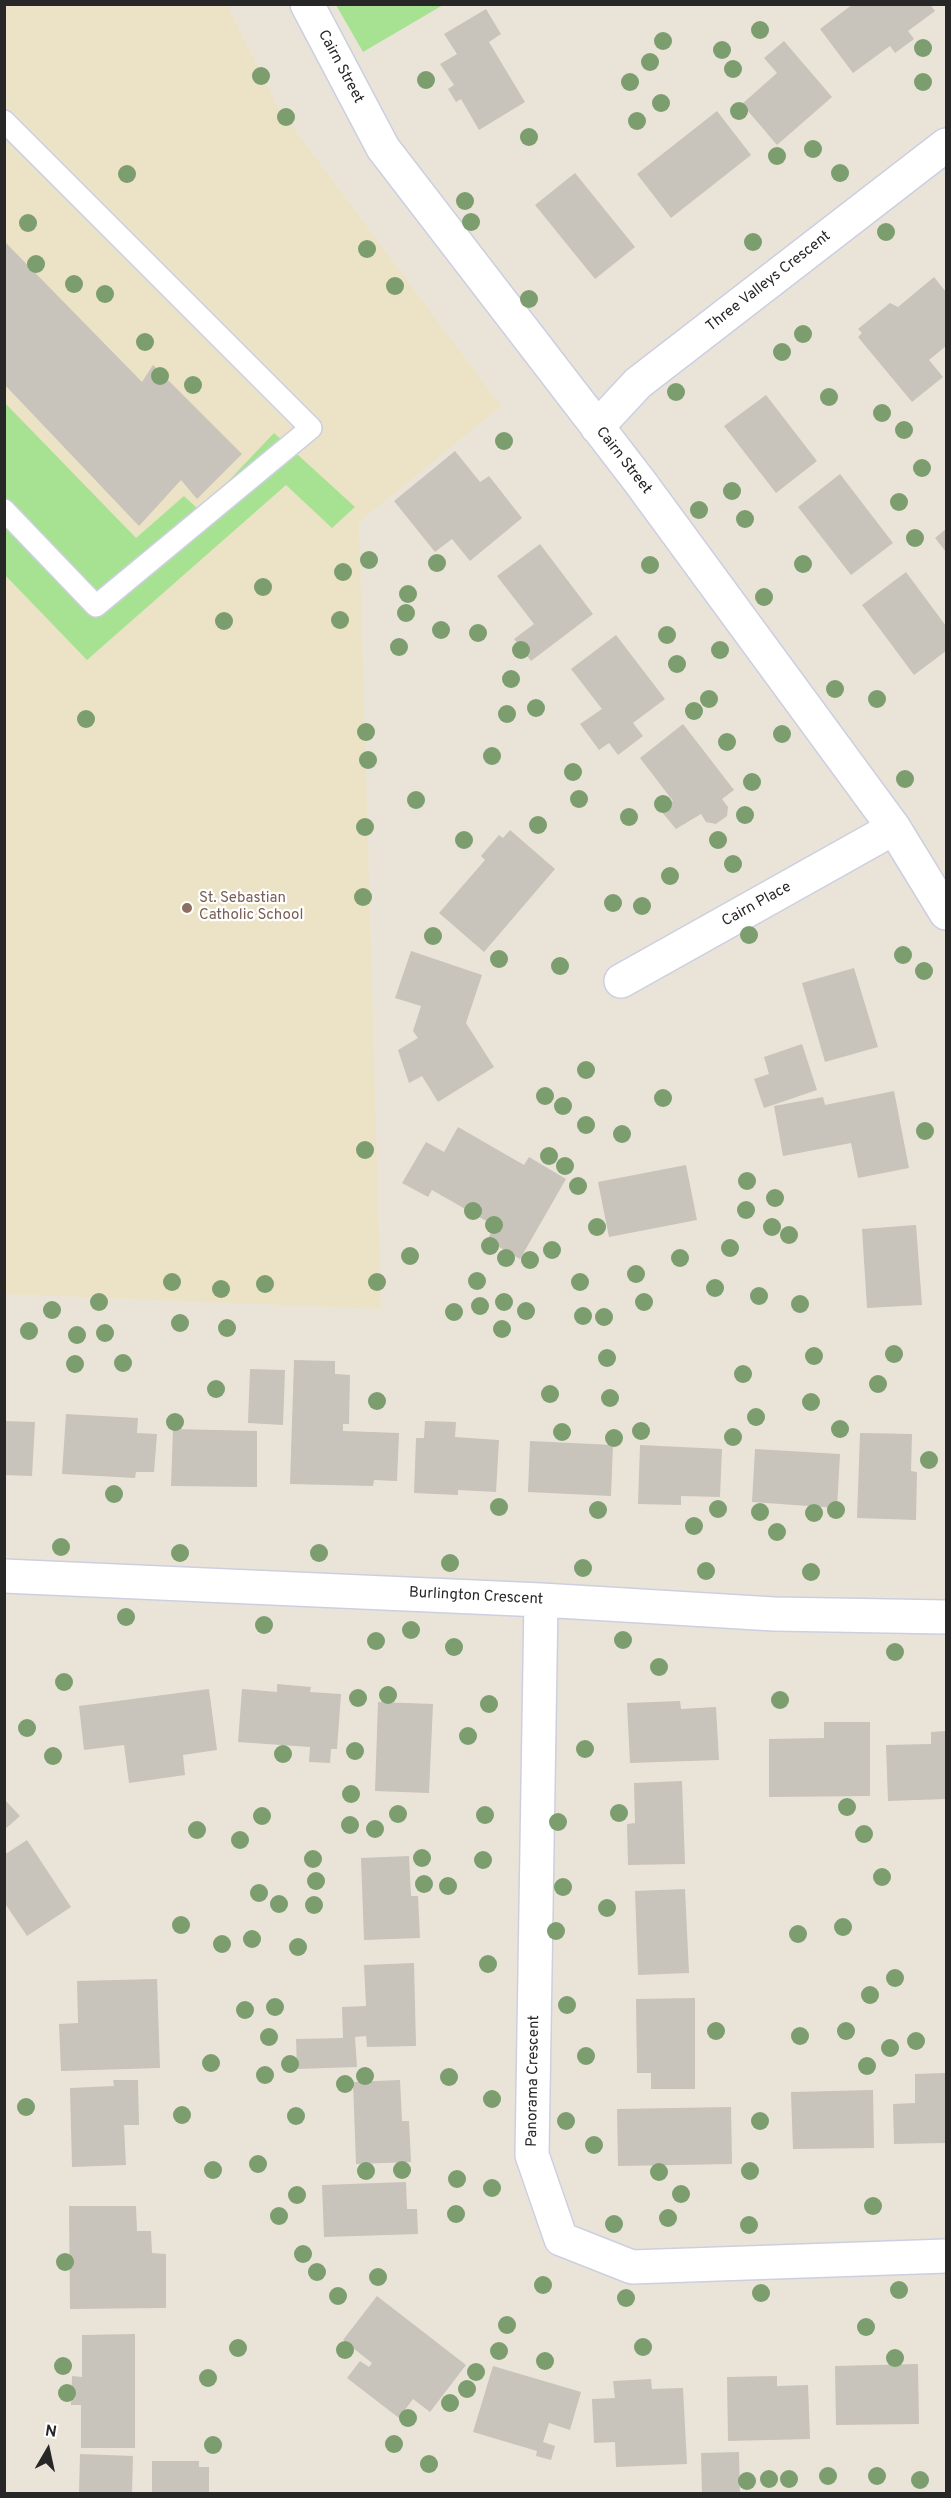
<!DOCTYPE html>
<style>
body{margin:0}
#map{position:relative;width:951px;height:2498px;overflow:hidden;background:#eae4d8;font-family:Overpass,sans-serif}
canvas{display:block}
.frame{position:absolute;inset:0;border:6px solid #272727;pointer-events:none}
.north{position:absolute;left:18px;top:2420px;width:60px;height:60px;-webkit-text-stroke:4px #fff;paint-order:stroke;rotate:9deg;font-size:16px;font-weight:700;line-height:24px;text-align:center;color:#272727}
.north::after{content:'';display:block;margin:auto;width:21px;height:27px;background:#272727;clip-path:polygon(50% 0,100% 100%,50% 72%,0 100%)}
</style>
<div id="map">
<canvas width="951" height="2498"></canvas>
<div class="frame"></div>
<div class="north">N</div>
</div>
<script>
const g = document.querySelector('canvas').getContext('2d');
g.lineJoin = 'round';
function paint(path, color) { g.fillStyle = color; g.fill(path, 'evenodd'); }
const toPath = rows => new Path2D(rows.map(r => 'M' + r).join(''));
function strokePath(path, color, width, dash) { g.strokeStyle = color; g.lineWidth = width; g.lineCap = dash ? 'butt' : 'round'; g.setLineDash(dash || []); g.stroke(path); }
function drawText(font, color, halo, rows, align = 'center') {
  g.font = font + ' Overpass,sans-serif'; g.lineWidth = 4.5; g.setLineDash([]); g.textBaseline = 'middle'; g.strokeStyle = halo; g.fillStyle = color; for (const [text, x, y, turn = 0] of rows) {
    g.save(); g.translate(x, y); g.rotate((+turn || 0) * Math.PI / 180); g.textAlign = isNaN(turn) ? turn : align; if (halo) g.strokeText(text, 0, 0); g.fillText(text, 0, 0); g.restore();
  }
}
paint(toPath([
 [5,5,227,5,279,109,501,406,359,522,381,1309,5,1294]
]), '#ece3c6');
paint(toPath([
 [336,5,443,5,363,52],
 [4,402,136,538,184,496,200,511,274,433,355,507,332,528,286,485,87,660,5,575]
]), '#a7e293');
paint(toPath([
 [853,4,930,4,935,11,908,31,914,39,895,53,890,46,853,73,820,29],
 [486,9,501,34,489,42,525,102,479,130,461,99,456,102,448,89,454,85,440,64,457,54,444,34],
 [784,41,832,97,777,145,742,104,777,73,764,58],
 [717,111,751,155,671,218,637,174],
 [575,173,635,247,595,279,535,205],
 [4,241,142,382,153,365,242,454,197,499,181,480,139,526,4,384],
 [934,277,946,292,946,346,929,360,943,377,912,402,858,337,862,333,858,329,890,303,898,307],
 [766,395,817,461,776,493,724,426],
 [455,451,480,482,489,476,522,518,470,561,452,539,435,552,394,501],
 [840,474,893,543,851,575,798,507],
 [946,529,946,552,935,538],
 [540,544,593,614,531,661,514,639,534,624,497,576],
 [906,572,946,626,946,651,914,675,862,605],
 [616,635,665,699,633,723,643,736,618,755,609,743,599,750,580,724,602,709,571,669],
 [683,724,734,790,722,799,728,807,727,816,716,824,706,822,701,814,676,829,661,811,673,801,640,758],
 [510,830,555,869,484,952,439,913,485,860,481,856,499,835,503,838],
 [411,951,482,975,466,1023,494,1067,438,1102,422,1076,409,1083,398,1050,418,1038,413,1031,421,1006,395,998],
 [854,968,878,1047,825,1062,802,983],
 [802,1044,817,1090,764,1108,754,1079,769,1074,764,1057],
 [894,1091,909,1168,858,1178,851,1143,783,1156,774,1106,823,1097,825,1105],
 [458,1127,524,1165,529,1157,566,1179,520,1259,487,1240,495,1226,432,1190,428,1197,402,1183,426,1142,444,1152],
 [686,1165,697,1220,609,1237,598,1182],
 [916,1225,922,1305,867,1308,862,1229],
 [294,1360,335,1361,335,1374,350,1375,349,1424,343,1424,343,1431,399,1433,397,1481,374,1480,373,1486,290,1484],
 [250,1369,285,1370,283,1425,248,1423],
 [66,1414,138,1418,137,1433,157,1434,154,1472,136,1472,135,1478,62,1474],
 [4,1421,35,1422,32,1476,4,1475],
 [425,1421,456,1422,455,1437,499,1440,496,1492,458,1490,458,1495,414,1493,416,1438,424,1438],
 [173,1429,257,1431,257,1487,171,1486],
 [860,1433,912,1434,911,1471,917,1472,916,1520,857,1518],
 [530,1441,613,1445,611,1496,528,1492],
 [640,1445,722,1449,720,1497,681,1496,681,1505,638,1504],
 [755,1449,840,1454,837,1508,752,1502],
 [277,1684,311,1687,310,1692,341,1694,337,1749,331,1749,330,1763,309,1762,310,1747,238,1742,242,1689,277,1692],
 [209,1689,217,1750,183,1755,185,1775,129,1783,124,1745,84,1750,79,1706],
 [680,1701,681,1709,716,1707,719,1760,630,1763,627,1703],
 [378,1702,433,1704,429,1793,375,1791],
 [824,1722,870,1722,870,1796,769,1797,769,1739,824,1738],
 [946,1731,946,1799,888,1801,886,1745,931,1744,931,1732],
 [682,1781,685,1864,628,1865,627,1824,635,1823,634,1783],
 [4,1799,20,1816,4,1830],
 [27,1840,71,1907,27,1936,4,1902,4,1855],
 [409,1856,411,1896,418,1896,420,1938,364,1940,361,1858],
 [685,1889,689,1973,638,1975,635,1891],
 [414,1963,416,2046,367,2047,366,2036,355,2037,357,2067,297,2069,296,2039,343,2038,342,2007,366,2006,364,1965],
 [157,1979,160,2068,61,2071,59,2024,78,2023,77,1981],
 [695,1998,695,2089,651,2089,651,2073,637,2073,636,1999],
 [946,2073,946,2143,894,2144,893,2104,915,2103,915,2074],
 [113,2080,138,2080,139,2125,124,2125,126,2165,72,2167,70,2088,114,2086],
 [400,2080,402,2121,409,2121,411,2162,356,2164,353,2082],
 [873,2090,874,2148,793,2149,791,2092],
 [731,2107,732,2164,618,2166,617,2109],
 [406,2182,407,2209,417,2209,418,2234,324,2237,322,2185],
 [69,2206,136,2206,137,2231,151,2231,152,2253,166,2254,166,2308,70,2309],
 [377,2296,466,2365,430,2412,413,2399,399,2418,347,2378,360,2361,369,2367,372,2363,343,2340],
 [135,2334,135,2448,81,2448,81,2405,71,2405,72,2376,82,2377,82,2335],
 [918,2364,919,2424,836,2425,835,2366],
 [493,2366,581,2392,570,2430,549,2423,543,2442,555,2446,551,2460,536,2456,537,2451,473,2432],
 [777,2376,777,2386,808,2385,810,2439,728,2441,727,2377],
 [651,2379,652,2389,683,2388,687,2464,616,2467,615,2442,594,2443,592,2399,615,2398,613,2381],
 [739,2452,740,2494,702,2494,701,2453],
 [80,2454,133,2456,132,2494,79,2494],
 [152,2461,199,2461,199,2467,209,2467,209,2492,152,2494]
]), '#c8c3bb');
const service = toPath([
 [4,121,311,428,96,606,4,510]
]);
const minor = toPath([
 [307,4,383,148,640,482,894,828,946,913],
 [597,427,638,383,946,145],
 [621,981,894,828],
 [4,1576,541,1600,774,1614,946,1617],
 [541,1600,532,2155,561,2239,632,2267,946,2256]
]);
strokePath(service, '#cdcfe1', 24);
strokePath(minor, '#cdcfe1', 36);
strokePath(service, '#fff', 21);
strokePath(minor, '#fff', 33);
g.fillStyle = '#7c9d6e';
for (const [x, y] of [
 [760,30],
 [663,41],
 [923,48],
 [722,50],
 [650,62],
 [733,69],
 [261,76],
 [426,80],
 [630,82],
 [923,82],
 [661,103],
 [739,111],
 [286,117],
 [637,121],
 [529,137],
 [813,149],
 [777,156],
 [840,173],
 [127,174],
 [465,201],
 [471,222],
 [28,223],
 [886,232],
 [753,242],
 [367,249],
 [36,264],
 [74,284],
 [395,286],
 [105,294],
 [529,299],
 [803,334],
 [145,342],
 [782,352],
 [160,376],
 [193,385],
 [676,392],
 [829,397],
 [882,413],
 [904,430],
 [504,441],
 [922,468],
 [732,491],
 [899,502],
 [699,510],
 [745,519],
 [915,538],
 [369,560],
 [437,563],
 [803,564],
 [650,565],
 [343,572],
 [263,587],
 [408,594],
 [764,597],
 [406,613],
 [340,620],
 [224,621],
 [441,630],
 [478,633],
 [667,635],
 [399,647],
 [521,650],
 [720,650],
 [677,664],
 [511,679],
 [835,689],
 [709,699],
 [877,699],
 [536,708],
 [694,711],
 [507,714],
 [86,719],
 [366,732],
 [782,734],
 [727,742],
 [492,756],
 [368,760],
 [573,772],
 [905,779],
 [752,782],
 [579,799],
 [416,800],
 [663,804],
 [745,815],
 [629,817],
 [538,825],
 [365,827],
 [464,840],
 [718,840],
 [733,864],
 [670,876],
 [363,897],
 [613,903],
 [642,906],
 [749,935],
 [433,936],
 [903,955],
 [499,959],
 [560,966],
 [924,971],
 [586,1070],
 [545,1096],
 [663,1098],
 [563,1106],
 [586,1125],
 [925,1131],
 [622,1134],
 [365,1150],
 [549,1156],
 [565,1166],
 [747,1181],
 [578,1186],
 [775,1198],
 [746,1210],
 [473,1211],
 [494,1225],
 [597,1227],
 [772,1227],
 [789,1235],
 [490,1246],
 [730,1248],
 [552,1250],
 [410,1256],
 [506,1258],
 [680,1258],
 [530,1260],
 [636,1274],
 [477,1281],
 [172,1282],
 [377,1282],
 [580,1282],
 [265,1284],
 [715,1288],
 [221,1289],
 [759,1296],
 [99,1302],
 [504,1302],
 [644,1302],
 [800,1304],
 [480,1306],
 [52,1310],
 [526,1311],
 [454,1312],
 [583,1316],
 [604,1317],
 [180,1323],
 [227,1328],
 [502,1329],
 [29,1331],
 [105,1333],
 [77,1335],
 [894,1354],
 [814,1356],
 [607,1358],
 [123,1363],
 [75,1364],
 [743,1374],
 [878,1384],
 [216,1389],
 [550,1394],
 [610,1398],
 [377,1401],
 [811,1402],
 [756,1417],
 [175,1422],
 [840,1429],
 [641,1431],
 [562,1432],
 [733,1437],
 [614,1438],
 [929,1460],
 [114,1494],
 [499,1507],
 [718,1509],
 [598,1510],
 [836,1510],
 [760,1512],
 [814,1513],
 [694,1526],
 [777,1532],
 [61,1547],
 [180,1553],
 [319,1553],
 [450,1563],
 [583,1568],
 [706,1571],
 [811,1572],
 [126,1617],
 [264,1625],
 [411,1630],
 [623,1640],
 [376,1641],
 [454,1647],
 [895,1652],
 [659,1667],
 [64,1682],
 [388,1695],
 [358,1698],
 [780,1700],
 [489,1704],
 [27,1728],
 [468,1736],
 [585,1749],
 [355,1751],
 [283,1754],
 [53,1756],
 [351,1794],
 [847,1807],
 [619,1813],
 [398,1814],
 [485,1815],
 [262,1816],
 [558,1822],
 [350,1825],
 [375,1829],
 [197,1830],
 [864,1834],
 [240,1840],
 [422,1858],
 [313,1859],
 [483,1860],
 [882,1877],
 [316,1881],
 [424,1884],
 [448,1886],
 [563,1887],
 [259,1893],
 [279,1904],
 [314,1905],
 [607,1908],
 [181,1925],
 [843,1927],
 [556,1931],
 [798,1934],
 [252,1939],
 [222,1944],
 [298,1947],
 [488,1964],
 [895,1978],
 [870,1995],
 [567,2005],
 [275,2007],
 [245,2010],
 [716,2031],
 [846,2031],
 [800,2036],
 [269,2037],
 [916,2041],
 [890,2048],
 [586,2056],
 [211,2063],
 [290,2064],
 [867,2066],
 [265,2075],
 [365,2076],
 [449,2077],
 [345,2084],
 [492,2099],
 [26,2107],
 [182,2115],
 [296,2116],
 [566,2121],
 [760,2121],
 [594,2145],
 [258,2164],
 [213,2170],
 [402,2170],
 [366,2171],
 [750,2171],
 [659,2172],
 [457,2179],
 [492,2188],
 [681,2194],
 [297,2195],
 [873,2206],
 [456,2214],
 [279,2216],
 [668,2218],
 [614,2224],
 [749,2225],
 [303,2254],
 [65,2262],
 [317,2272],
 [378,2277],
 [543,2285],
 [899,2290],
 [761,2293],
 [338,2296],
 [626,2298],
 [507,2325],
 [866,2327],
 [643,2347],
 [238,2348],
 [345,2350],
 [499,2351],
 [895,2358],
 [545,2361],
 [63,2366],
 [476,2372],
 [208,2378],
 [467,2389],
 [67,2393],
 [450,2403],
 [408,2418],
 [394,2444],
 [213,2445],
 [429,2464],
 [828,2476],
 [877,2476],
 [769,2479],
 [789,2479],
 [920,2480],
 [747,2481]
]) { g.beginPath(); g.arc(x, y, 9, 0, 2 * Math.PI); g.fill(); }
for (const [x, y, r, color] of [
 [187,908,6,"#8d6e63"]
]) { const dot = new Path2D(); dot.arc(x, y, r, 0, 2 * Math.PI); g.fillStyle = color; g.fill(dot); strokePath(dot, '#fff', 2); }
drawText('15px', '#272727', '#fff', [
 ["Cairn Street",340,67,62],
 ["Three Valleys Crescent",769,282,-38],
 ["Cairn Street",623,461,52],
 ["Cairn Place",757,905,-29],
 ["Burlington Crescent",476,1597,3],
 ["Panorama Crescent",534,2081,-89]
]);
drawText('15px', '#785e54', '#fff', [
 ["St. Sebastian",199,899],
 ["Catholic School",199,916]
], 'left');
</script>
